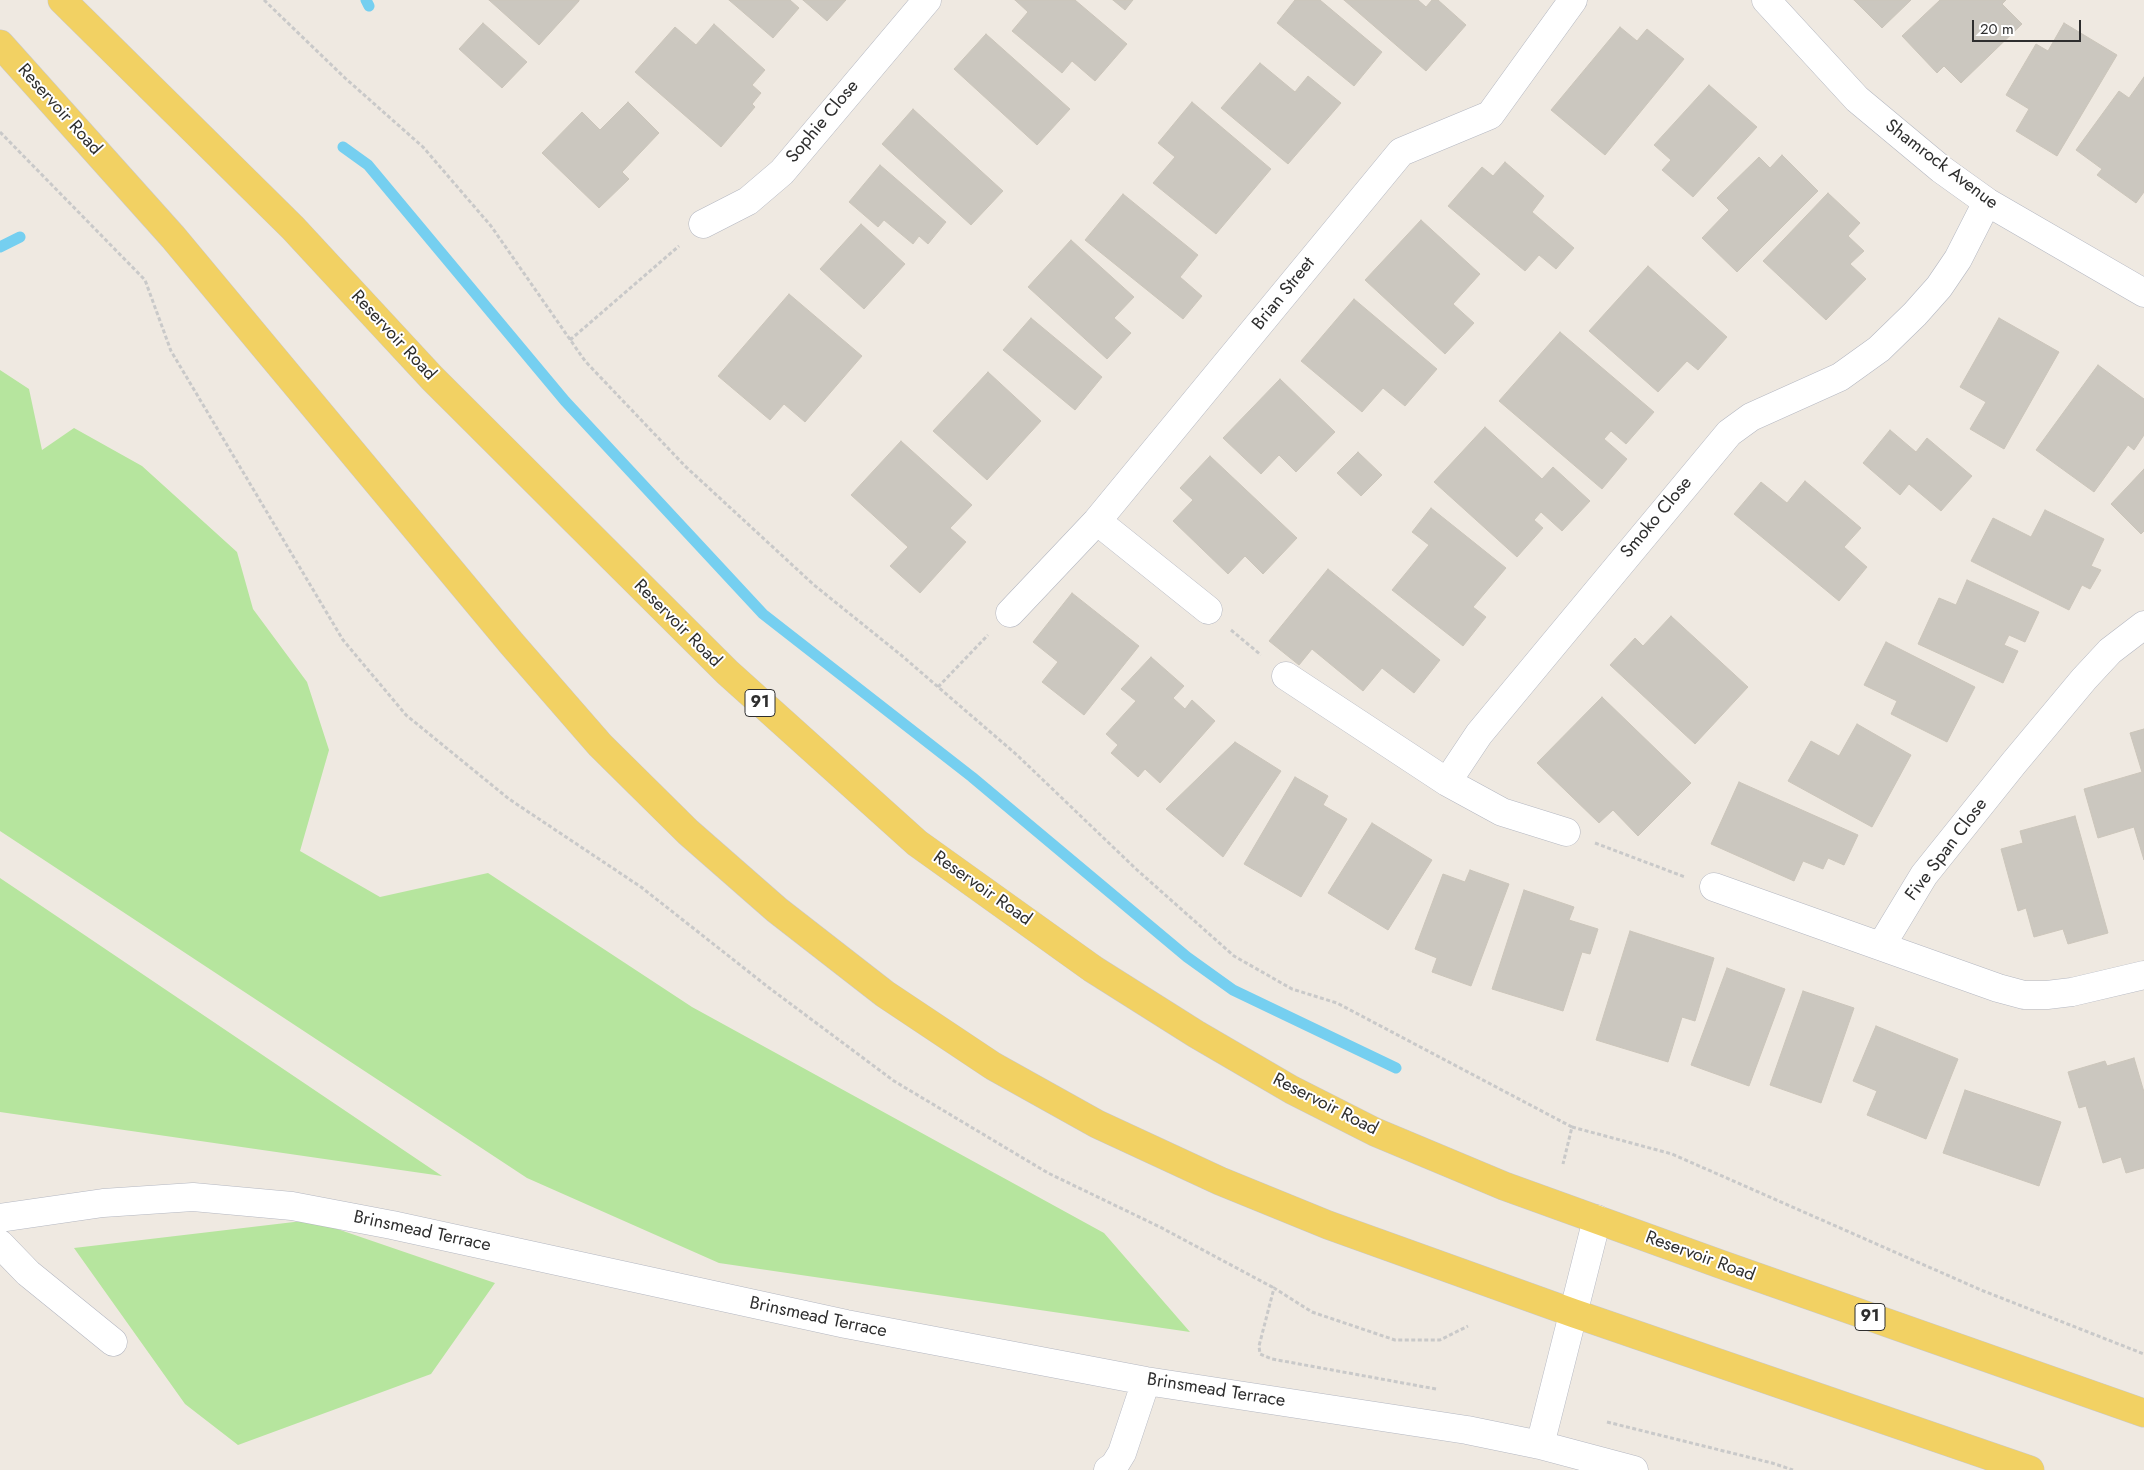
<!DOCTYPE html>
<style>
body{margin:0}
#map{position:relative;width:2144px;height:1470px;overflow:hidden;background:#efe9e1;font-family:Jost,sans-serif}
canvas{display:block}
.scale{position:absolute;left:1972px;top:20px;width:109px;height:22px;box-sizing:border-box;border:2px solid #2e2e2e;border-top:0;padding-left:6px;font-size:15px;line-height:18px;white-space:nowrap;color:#2e2e2e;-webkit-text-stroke:4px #fff;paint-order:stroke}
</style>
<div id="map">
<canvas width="2144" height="1470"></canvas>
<div class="scale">20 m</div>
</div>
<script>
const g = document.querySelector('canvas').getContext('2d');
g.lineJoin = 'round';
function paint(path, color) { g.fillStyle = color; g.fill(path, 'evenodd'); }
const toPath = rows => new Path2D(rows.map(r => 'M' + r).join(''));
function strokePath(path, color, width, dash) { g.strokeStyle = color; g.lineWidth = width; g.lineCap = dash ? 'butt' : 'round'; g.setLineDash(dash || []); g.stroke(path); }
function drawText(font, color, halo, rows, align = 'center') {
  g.font = font + ' Jost,sans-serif'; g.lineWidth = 4; g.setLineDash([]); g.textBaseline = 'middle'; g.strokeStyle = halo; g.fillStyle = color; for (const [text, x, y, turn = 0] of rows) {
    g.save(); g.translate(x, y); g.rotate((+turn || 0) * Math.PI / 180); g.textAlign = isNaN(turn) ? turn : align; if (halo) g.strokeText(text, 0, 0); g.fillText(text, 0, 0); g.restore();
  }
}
paint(toPath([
 [0,370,29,389,42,450,74,428,142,466,237,552,253,609,307,682,329,750,300,851,380,897,488,873,692,1007,1104,1233,1190,1332,719,1263,527,1178,0,831],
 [0,878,442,1176,0,1112],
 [311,1220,495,1283,431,1374,238,1445,185,1404,74,1248]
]), '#b6e59e');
strokePath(toPath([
 [366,0,369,6],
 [343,147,368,165,565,401,763,614,972,777,1187,957,1233,990,1396,1068],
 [0,247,20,237]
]), '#75cff0', 11);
const building = toPath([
 [489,0,579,0,579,1,539,45,489,0],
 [729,0,790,0,799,8,773,38,729,0],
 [803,0,846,0,827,21,803,0],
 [1015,0,1075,0,1127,44,1095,81,1072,61,1062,73,1012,31,1028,12,1015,0],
 [1113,0,1133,0,1125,10,1113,0],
 [1295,0,1320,0,1382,52,1354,86,1277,23,1295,0],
 [1344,0,1418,0,1426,7,1432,0,1438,0,1466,25,1426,71,1344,0],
 [1854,0,1911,0,1882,28,1854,0],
 [1940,0,2006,0,2002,4,2022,24,1961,83,1944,66,1937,73,1902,36,1940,0],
 [483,23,527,62,502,88,459,49,483,23],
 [2064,23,2117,55,2057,156,2016,131,2029,109,2006,95,2036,44,2048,51,2064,23],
 [714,24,765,70,752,85,761,93,752,104,755,107,721,147,635,72,675,27,696,45,714,24],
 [1620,27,1637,41,1647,29,1684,59,1605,155,1551,110,1620,27],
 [986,34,1070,109,1037,145,954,69,986,34],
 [1260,63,1295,92,1308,76,1341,103,1288,164,1221,108,1260,63],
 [2144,77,2144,192,2136,203,2097,175,2102,169,2076,150,2119,91,2129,98,2144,77],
 [1709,85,1757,127,1693,197,1662,170,1671,160,1654,145,1709,85],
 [628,102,659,133,622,172,629,179,599,208,542,153,582,112,600,130,628,102],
 [1192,102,1271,169,1216,234,1153,183,1175,157,1158,143,1192,102],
 [913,109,1003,191,971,225,882,144,913,109],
 [1782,155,1818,191,1737,272,1702,238,1729,210,1717,198,1759,157,1770,168,1782,155],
 [1505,162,1544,196,1532,212,1574,248,1556,269,1539,255,1525,271,1448,206,1482,167,1493,176,1505,162],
 [880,165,946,222,928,244,919,236,913,244,884,220,878,227,849,202,880,165],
 [1828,193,1860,223,1848,236,1864,251,1850,264,1866,279,1826,320,1763,261,1828,193],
 [1123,194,1198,255,1180,277,1202,296,1183,319,1085,240,1123,194],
 [1421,220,1480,274,1453,304,1474,323,1445,354,1365,280,1421,220],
 [861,224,905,264,864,309,820,269,861,224],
 [1071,240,1134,297,1114,318,1131,333,1107,359,1028,287,1071,240],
 [1648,266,1727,337,1698,370,1687,361,1658,392,1589,331,1648,266],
 [789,294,862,356,805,422,784,404,770,420,718,376,789,294],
 [1354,299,1437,369,1405,406,1383,388,1362,412,1301,361,1354,299],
 [1031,318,1102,377,1075,410,1003,350,1031,318],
 [1999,318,2059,352,2004,449,1970,429,1986,402,1960,387,1999,318],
 [1560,332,1654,412,1626,444,1611,431,1604,439,1627,459,1602,489,1499,401,1560,332],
 [2098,365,2144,399,2144,435,2134,450,2128,445,2094,492,2036,450,2098,365],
 [988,372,1041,421,987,480,933,431,988,372],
 [1280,379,1335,432,1296,472,1279,455,1261,474,1223,438,1280,379],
 [1485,427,1542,479,1553,467,1590,501,1562,531,1541,512,1534,520,1543,528,1517,557,1434,482,1485,427],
 [1890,430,1916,452,1927,438,1972,476,1941,511,1909,484,1900,495,1863,463,1890,430],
 [901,441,972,505,950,528,966,542,920,593,890,566,908,547,851,495,901,441],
 [1358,452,1382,475,1361,496,1337,473,1358,452],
 [1210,456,1297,538,1263,574,1245,556,1228,574,1173,521,1193,500,1180,488,1210,456],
 [2144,469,2144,531,2141,534,2111,504,2144,469],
 [1805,481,1861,528,1844,547,1867,567,1839,601,1734,514,1761,482,1787,503,1805,481],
 [1431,508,1506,568,1473,607,1486,617,1463,646,1392,590,1429,545,1412,532,1431,508],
 [2045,510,2104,539,2091,566,2101,570,2090,589,2082,585,2069,610,1971,561,1993,518,2031,537,2045,510],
 [1328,569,1440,660,1414,693,1382,668,1363,691,1312,649,1299,665,1269,641,1328,569],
 [1967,580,2039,612,2025,642,2009,635,2004,645,2018,651,2003,683,1918,644,1939,598,1956,605,1967,580],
 [1072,593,1139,646,1084,715,1042,682,1058,662,1033,642,1072,593],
 [1671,616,1748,687,1695,744,1610,665,1635,638,1643,646,1671,616],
 [1886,642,1975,687,1947,742,1891,714,1897,701,1864,685,1886,642],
 [1151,657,1184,686,1173,698,1185,709,1192,700,1215,721,1160,783,1145,769,1138,777,1111,753,1118,745,1106,734,1136,701,1121,689,1151,657],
 [1602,697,1691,783,1638,836,1613,810,1599,823,1537,763,1602,697],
 [1857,724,1911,755,1872,827,1788,781,1811,741,1839,756,1857,724],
 [2144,729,2144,860,2134,827,2098,838,2084,789,2142,772,2130,733,2144,729],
 [1235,742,1281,771,1223,857,1166,809,1235,742],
 [1295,777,1328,796,1323,805,1347,819,1301,897,1244,864,1295,777],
 [1739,782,1858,835,1844,865,1828,858,1823,869,1803,861,1794,881,1711,844,1739,782],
 [2075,816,2108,933,2068,944,2063,929,2034,937,2026,908,2018,911,2001,849,2023,843,2020,831,2075,816],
 [1372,823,1432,860,1388,930,1328,893,1372,823],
 [1470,870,1509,884,1471,986,1432,972,1437,958,1415,949,1443,874,1465,882,1470,870],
 [1524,890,1574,907,1569,920,1598,929,1590,954,1582,952,1563,1011,1492,989,1524,890],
 [1630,931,1714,958,1695,1021,1682,1017,1668,1062,1596,1040,1630,931],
 [1727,968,1785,989,1749,1086,1691,1065,1727,968],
 [1803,991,1854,1008,1821,1103,1770,1085,1803,991],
 [1876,1026,1958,1059,1926,1139,1867,1115,1877,1091,1853,1081,1876,1026],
 [2134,1058,2144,1092,2144,1168,2126,1173,2121,1157,2103,1163,2086,1106,2079,1108,2068,1072,2105,1061,2107,1066,2134,1058],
 [1965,1090,2061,1122,2039,1186,1943,1153,1965,1090]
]);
paint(building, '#cbc7bf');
strokePath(building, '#cbc5ba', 1);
const minor = toPath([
 [1766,0,1857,99,1941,169,1987,202,2144,293],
 [703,224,748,201,782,172,927,0],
 [1097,521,1208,610],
 [1010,613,1097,521,1401,152,1490,115,1573,0],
 [1286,676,1447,782,1502,812,1566,832],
 [1447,782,1479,734,1729,433,1751,417,1840,377,1879,349,1915,314,1939,287,1958,259,1987,202],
 [1714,887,1998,988,2024,995,2047,995,2072,992,2144,975],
 [1881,946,1924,875,2013,764,2084,679,2110,651,2144,625],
 [0,1218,103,1203,193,1197,292,1206,392,1225,846,1324,1146,1381,1467,1430,1540,1445,1634,1470],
 [0,1244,28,1273,113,1342],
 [1540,1445,1597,1219],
 [1108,1470,1114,1466,1122,1453,1146,1381]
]);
const major = toPath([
 [62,0,293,228,432,378,727,672,917,843,1093,969,1196,1034,1292,1090,1375,1132,1504,1186,1720,1264,2144,1413],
 [0,44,173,237,512,644,600,745,688,832,777,910,885,994,993,1066,1097,1124,1220,1181,1328,1225,1573,1313,2030,1470]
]);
strokePath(minor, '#b4b7c1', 29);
strokePath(major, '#c9c9c9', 29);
strokePath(toPath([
 [264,0,345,78,423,147,491,226,585,361,685,466,814,585,901,655,1017,755,1136,869,1234,956,1292,989,1337,1003,1572,1127,1563,1164],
 [0,132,145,280,171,351,343,640,406,715,509,799,641,887,768,987,894,1081,1048,1173,1160,1227,1274,1288],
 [570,340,679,246],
 [1231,630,1261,655],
 [938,687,988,635],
 [1595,843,1685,877],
 [1572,1127,1672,1154,1981,1290,2144,1354],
 [1436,1389,1272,1359,1260,1354,1259,1346,1274,1288,1312,1312,1395,1340,1440,1340,1468,1326],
 [1607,1422,1772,1463,1793,1470]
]), '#c9c9c9', 3, [4, 2.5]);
strokePath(minor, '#fff', 28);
strokePath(major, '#f2d163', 28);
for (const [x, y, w] of [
 [760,703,30],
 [1870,1317,30]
]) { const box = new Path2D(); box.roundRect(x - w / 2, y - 13.5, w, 27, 4); g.fillStyle = '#fff'; g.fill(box); strokePath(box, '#2e2e2e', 1); }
drawText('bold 16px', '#2e2e2e', null, [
 ["91",760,703],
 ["91",1870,1317]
]);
drawText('18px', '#2e2e2e', '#fff', [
 ["Reservoir Road",59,110,48],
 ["Sophie Close",823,122,-50],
 ["Shamrock Avenue",1941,165,37],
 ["Brian Street",1284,294,-51],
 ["Reservoir Road",393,336,47],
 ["Smoko Close",1657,518,-50],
 ["Reservoir Road",677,624,45],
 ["Five Span Close",1947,850,-53],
 ["Reservoir Road",982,889,35],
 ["Reservoir Road",1325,1105,27],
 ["Brinsmead Terrace",422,1232,12],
 ["Reservoir Road",1700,1257,20],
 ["Brinsmead Terrace",818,1318,12],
 ["Brinsmead Terrace",1216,1391,9]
]);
</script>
